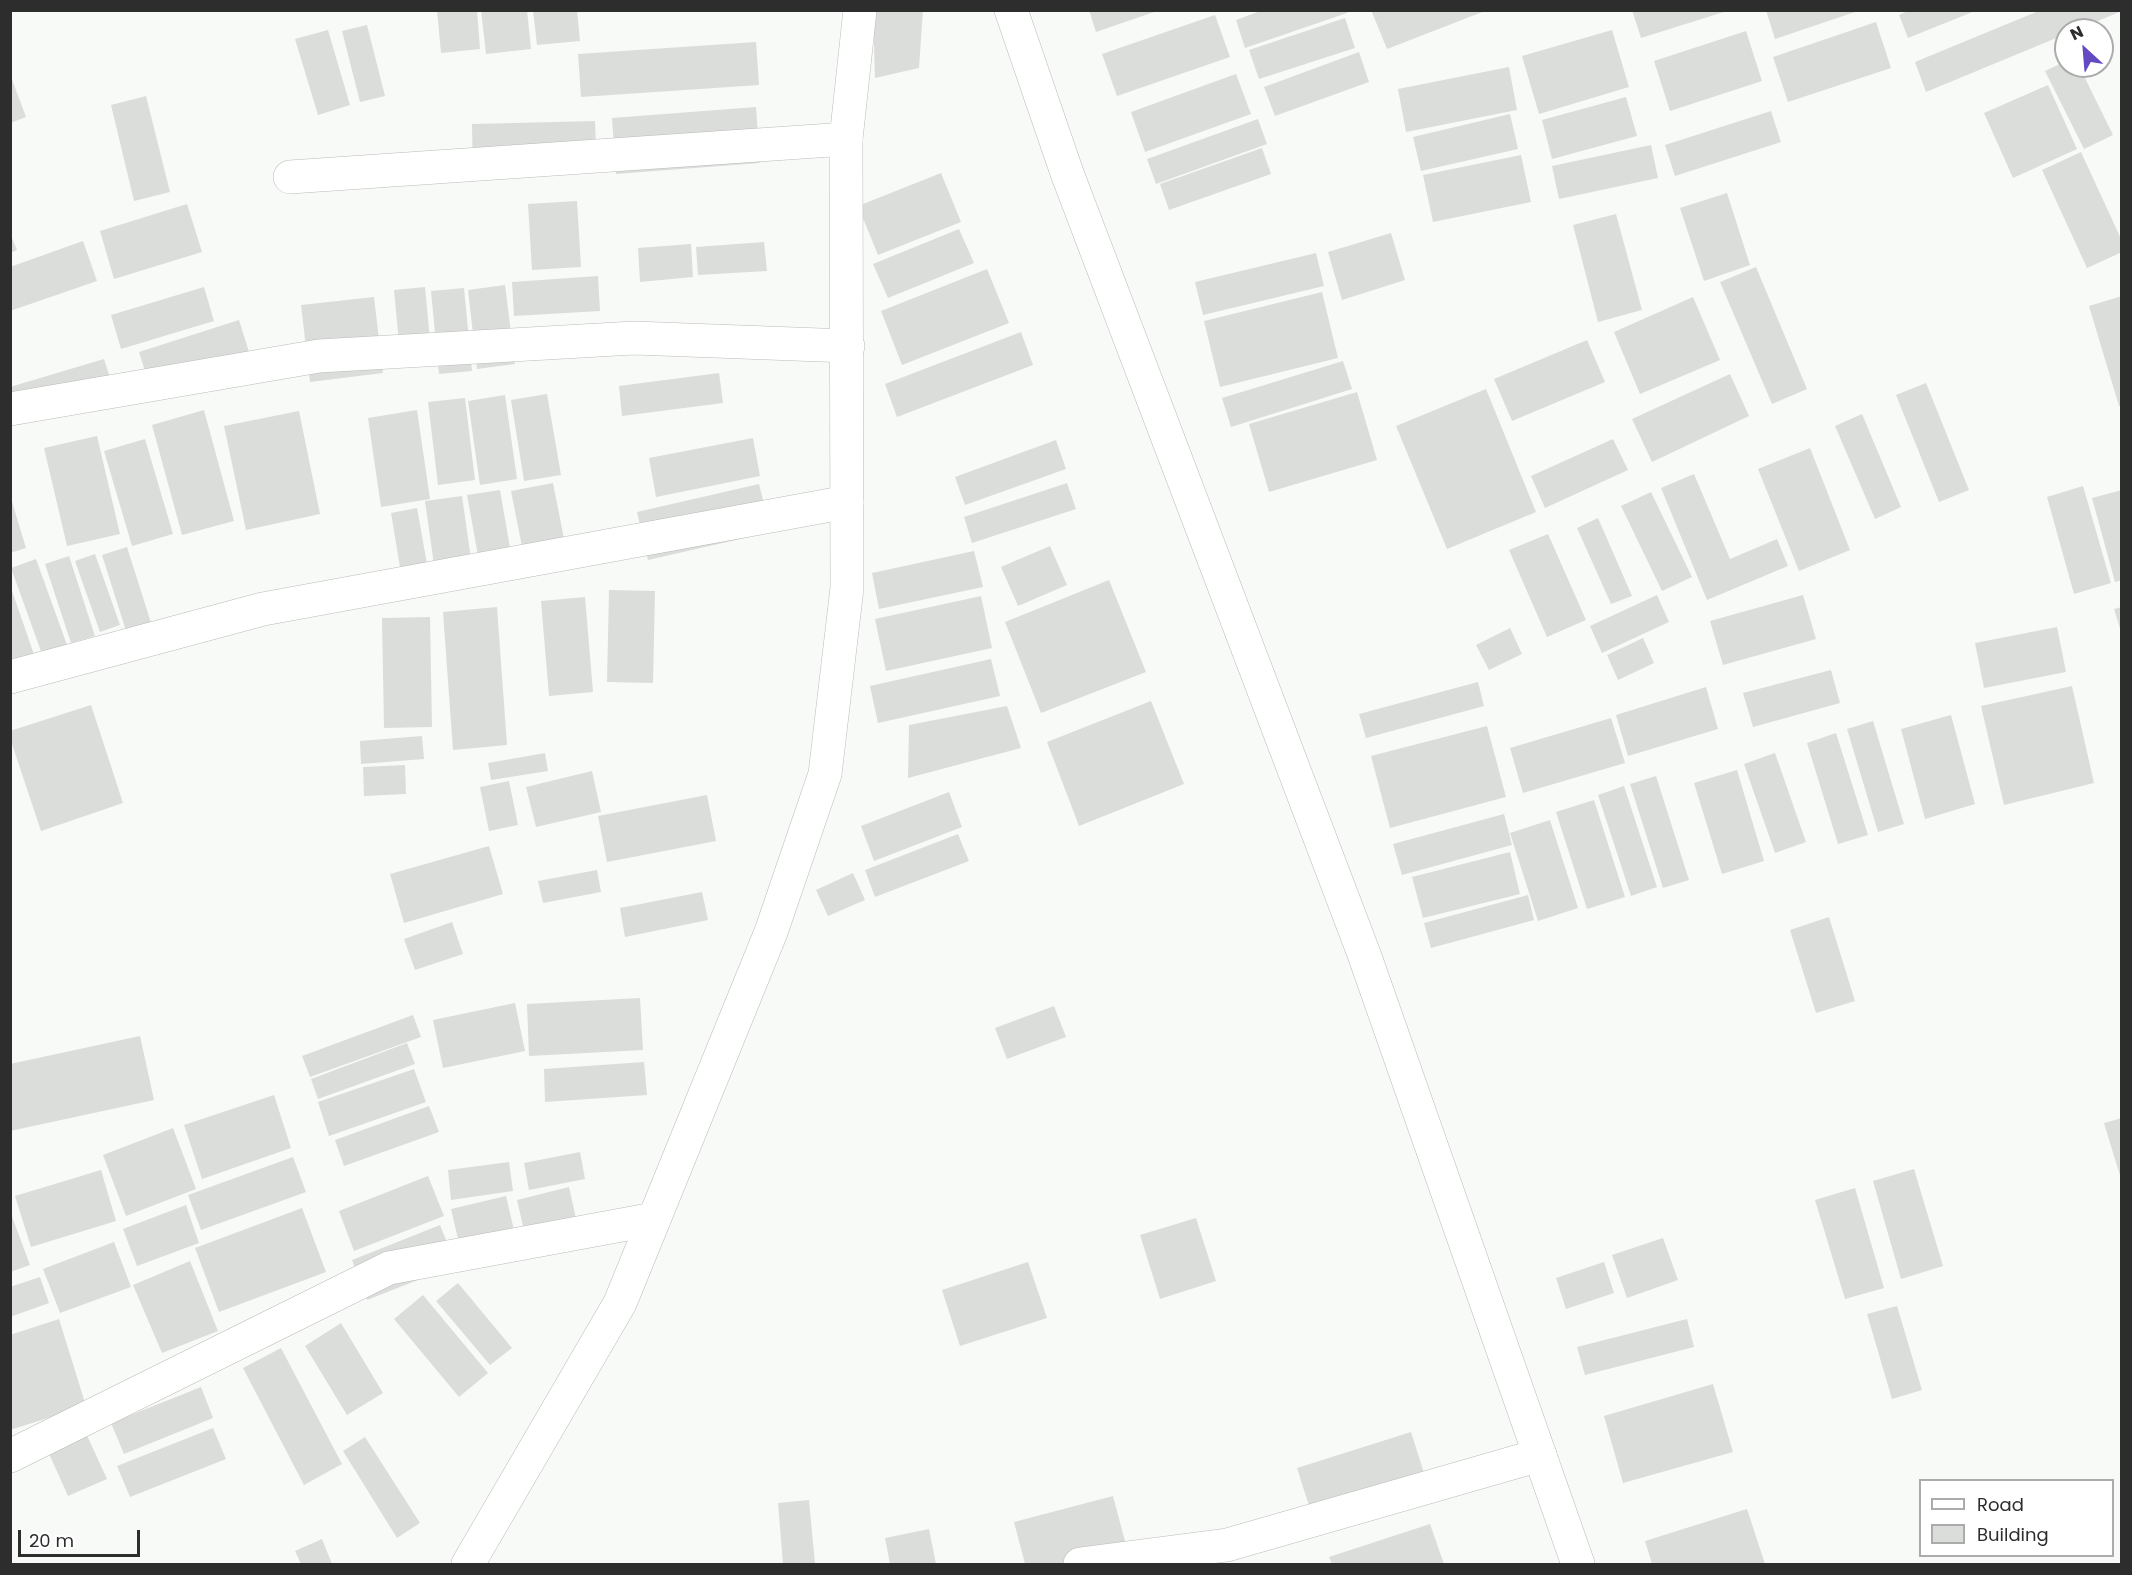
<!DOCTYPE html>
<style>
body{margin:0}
#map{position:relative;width:2132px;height:1575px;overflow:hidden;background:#f8faf7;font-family:Poppins,sans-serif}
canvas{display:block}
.frame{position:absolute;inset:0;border:12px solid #2c2d2c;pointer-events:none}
.legend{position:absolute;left:1919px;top:1479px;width:195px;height:78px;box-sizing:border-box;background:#fff;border:2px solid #ababab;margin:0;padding:8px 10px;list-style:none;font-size:18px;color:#2c2d2c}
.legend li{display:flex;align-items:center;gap:12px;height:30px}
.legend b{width:30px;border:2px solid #ababab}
.north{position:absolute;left:2054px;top:18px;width:60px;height:60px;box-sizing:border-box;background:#fff;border:2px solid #ababab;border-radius:50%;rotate:334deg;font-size:16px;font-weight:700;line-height:24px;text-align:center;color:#2c2d2c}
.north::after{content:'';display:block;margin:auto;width:21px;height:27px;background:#6349c2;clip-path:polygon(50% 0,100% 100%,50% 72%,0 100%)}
.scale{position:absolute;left:18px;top:1530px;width:122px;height:27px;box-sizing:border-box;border:3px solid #2c2d2c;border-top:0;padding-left:8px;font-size:18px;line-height:21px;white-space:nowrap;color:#2c2d2c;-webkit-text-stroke:4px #fff;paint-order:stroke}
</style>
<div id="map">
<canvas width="2132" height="1575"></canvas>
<div class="frame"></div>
<ul class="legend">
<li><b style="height:8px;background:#fff"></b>Road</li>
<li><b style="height:16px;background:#dbddda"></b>Building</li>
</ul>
<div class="north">N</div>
<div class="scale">20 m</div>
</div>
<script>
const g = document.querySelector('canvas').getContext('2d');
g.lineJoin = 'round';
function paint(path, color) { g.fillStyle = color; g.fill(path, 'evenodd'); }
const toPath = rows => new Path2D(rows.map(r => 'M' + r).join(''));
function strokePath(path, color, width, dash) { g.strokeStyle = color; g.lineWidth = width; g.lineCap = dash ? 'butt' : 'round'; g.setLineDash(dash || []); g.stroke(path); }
paint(toPath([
 [437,10,477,10,480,49,441,53],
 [481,10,527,10,531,49,486,54],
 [533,10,577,10,580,41,537,45],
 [873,10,923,10,919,68,875,78],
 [1089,10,1157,10,1157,11,1096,32],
 [1263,10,1347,10,1347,13,1245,48,1236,20],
 [1371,10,1485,10,1485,11,1387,49],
 [1632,10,1727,10,1727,11,1641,38],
 [1766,10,1858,10,1858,11,1775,39],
 [1910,10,1975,10,1975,11,1908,38,1899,15],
 [2041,10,2122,11,2076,30,2066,30,2066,34,1926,92,1915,62],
 [1215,15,1230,57,1117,96,1102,54],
 [1345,18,1355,48,1259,79,1249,50],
 [1876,22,1891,68,1788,102,1773,57],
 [367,25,385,96,360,102,342,31],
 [328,30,350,105,318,115,295,39],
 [1612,30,1629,87,1539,114,1522,56],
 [1746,31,1762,81,1670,111,1654,61],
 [756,42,759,85,581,97,578,54],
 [1359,52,1369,82,1275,116,1264,87],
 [2066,61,2066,66,2079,66,2113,135,2084,149,2045,71],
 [1509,67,1517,110,1406,132,1398,89],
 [10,74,26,117,10,123],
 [1236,74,1251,114,1145,152,1131,112],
 [2048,85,2077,149,2013,178,1984,113],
 [146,96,170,192,134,201,111,105],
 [1626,97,1637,136,1552,159,1542,120],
 [756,107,760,163,616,174,612,118],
 [1771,111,1781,142,1675,176,1665,145],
 [1510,114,1518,149,1421,171,1413,137],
 [1258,119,1267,144,1156,184,1147,159],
 [595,121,597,173,473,176,472,124],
 [1651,145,1658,178,1559,199,1552,166],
 [1262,148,1271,174,1169,210,1160,184],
 [2081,152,2122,241,2122,252,2087,268,2042,170],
 [1521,155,1531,202,1433,222,1423,175],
 [941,173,961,222,878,255,858,206],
 [1727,193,1750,265,1704,281,1680,208],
 [577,201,581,267,532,270,528,204],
 [187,204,202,252,114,279,100,231],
 [1616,214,1642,310,1598,322,1573,225],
 [959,229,974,263,888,298,873,264],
 [10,233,17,250,10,253],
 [1391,233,1405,280,1342,300,1328,252],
 [83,241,97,281,10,311,10,267],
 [764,242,767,271,698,275,696,247],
 [691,244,693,277,640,282,638,248],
 [1316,253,1324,286,1203,315,1195,282],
 [1756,267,1807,389,1772,404,1720,282],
 [987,269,1009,323,902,365,881,311],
 [598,276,600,311,514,316,512,282],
 [505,285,515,364,477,369,468,290],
 [204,287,214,321,121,349,111,315],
 [425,287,432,361,401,364,394,290],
 [464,288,472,371,439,374,431,291],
 [1322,292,1338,358,1220,387,1204,321],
 [2122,296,2122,406,2119,406,2089,306],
 [374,297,383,373,310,382,301,305],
 [1693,297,1720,360,1640,394,1614,332],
 [239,320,254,368,154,400,139,352],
 [1021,332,1033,365,897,417,885,384],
 [1587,340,1605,382,1512,421,1494,379],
 [104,359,116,396,19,425,10,397,10,387],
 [1343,361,1352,389,1231,427,1222,398],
 [719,373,723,403,622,416,619,386],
 [1730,374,1749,416,1652,462,1632,419],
 [1926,383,1969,490,1939,502,1896,395],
 [1486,389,1536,512,1447,549,1396,426],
 [1357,392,1377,460,1269,492,1249,424],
 [547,394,561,475,524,481,511,400],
 [505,395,517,479,480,485,468,401],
 [465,398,475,480,438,485,428,402],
 [204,410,234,521,182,535,152,425],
 [417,410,430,499,381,507,368,418],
 [299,411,320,514,246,530,224,426],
 [1862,414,1901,507,1875,519,1835,426],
 [97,436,120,534,67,546,44,448],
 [753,438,760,476,656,497,649,458],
 [145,439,173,534,132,546,104,451],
 [1613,439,1628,470,1545,508,1531,476],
 [1056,440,1066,469,965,505,955,477],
 [1810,448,1850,550,1799,571,1758,469],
 [1694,474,1730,559,1777,539,1788,566,1707,600,1661,488],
 [553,483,569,564,527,572,511,491],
 [1067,483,1076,509,972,543,964,517],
 [759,484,771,532,648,560,637,512],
 [2083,486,2111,583,2074,594,2047,497],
 [500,490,513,565,481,572,467,495],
 [2122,490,2122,580,2115,582,2092,498],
 [1651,492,1692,577,1662,591,1621,506],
 [10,495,26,548,10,553],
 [462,496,474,580,437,586,425,501],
 [417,508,429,575,402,579,391,513],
 [1598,518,1632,596,1611,604,1577,528],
 [1548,534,1586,620,1547,637,1509,550],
 [1050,546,1067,585,1018,606,1001,567],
 [127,547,152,626,127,634,102,555],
 [974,551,983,587,879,609,872,573],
 [95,554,120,625,100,632,75,561],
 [69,556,95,636,71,643,45,564],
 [36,559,67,645,42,654,11,568],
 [1109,580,1146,672,1041,713,1005,622],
 [10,585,39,669,10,678],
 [609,590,655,591,653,683,607,682],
 [1657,595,1669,622,1602,653,1590,626],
 [1803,595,1816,639,1723,665,1710,621],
 [981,596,992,648,886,671,875,619],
 [585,597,593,692,549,696,541,601],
 [497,607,507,745,453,750,443,612],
 [2122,607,2122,632,2121,632,2114,609],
 [430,617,432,727,384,728,382,618],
 [2057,627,2066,672,1984,688,1975,643],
 [1510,628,1522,654,1489,670,1476,645],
 [1643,638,1654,663,1618,680,1607,655],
 [991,659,1000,696,878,723,870,686],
 [1831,670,1840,703,1753,727,1743,693],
 [1478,682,1484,706,1366,738,1359,714],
 [2072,686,2094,783,2004,805,1981,706],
 [1706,687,1718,729,1628,756,1616,715],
 [1151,701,1184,784,1079,826,1047,742],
 [91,705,123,803,41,831,10,738,10,731],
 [1007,706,1021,748,908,778,909,725],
 [1951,715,1975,804,1925,819,1901,729],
 [1611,718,1625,763,1523,793,1510,748],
 [1873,721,1904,824,1878,832,1847,729],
 [1487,726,1506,797,1390,828,1371,756],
 [1836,733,1868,835,1838,844,1807,743],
 [422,736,424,759,361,764,360,741],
 [545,753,548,771,491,780,488,763],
 [1775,753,1806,842,1775,853,1744,764],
 [405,765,406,794,364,796,363,767],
 [1737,770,1764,861,1722,874,1694,783],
 [592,771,601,812,536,827,526,787],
 [1656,776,1689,880,1663,888,1630,784],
 [509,781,518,825,489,831,480,787],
 [1624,786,1657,887,1631,896,1598,795],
 [949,792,962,827,874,861,861,826],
 [707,795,716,841,607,862,598,816],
 [1594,800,1625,897,1587,909,1556,812],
 [1504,814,1512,845,1402,875,1393,844],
 [1550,820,1578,908,1538,921,1510,833],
 [958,834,969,861,875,897,865,870],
 [489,846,503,894,404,923,390,874],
 [1510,852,1520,894,1423,918,1412,877],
 [597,870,601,892,543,903,538,881],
 [853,873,865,900,828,916,816,890],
 [702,892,708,920,625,937,620,908],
 [1528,895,1534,920,1431,948,1424,923],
 [1829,917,1855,1001,1816,1013,1790,930],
 [452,922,463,954,415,970,404,939],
 [640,998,643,1050,529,1056,527,1004],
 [515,1003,525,1051,443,1068,433,1020],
 [1054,1006,1066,1037,1007,1059,995,1028],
 [413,1015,421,1037,310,1077,302,1056],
 [140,1036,154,1100,10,1131,10,1064],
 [407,1043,415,1064,318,1099,311,1079],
 [644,1062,647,1095,545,1102,544,1069],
 [414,1069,426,1102,329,1136,318,1102],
 [274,1095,291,1148,202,1179,184,1125],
 [429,1106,439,1132,344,1166,335,1140],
 [2122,1118,2122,1179,2121,1179,2104,1123],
 [173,1128,196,1189,126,1216,103,1155],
 [580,1152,585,1179,529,1190,524,1163],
 [293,1157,306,1192,201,1230,188,1195],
 [509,1162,513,1191,451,1200,448,1170],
 [1914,1169,1943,1266,1901,1279,1873,1181],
 [101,1170,116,1221,31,1247,15,1196],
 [428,1176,444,1216,354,1251,339,1211],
 [569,1187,579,1232,527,1243,517,1200],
 [1855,1188,1884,1288,1845,1299,1815,1200],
 [506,1196,517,1243,462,1256,451,1209],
 [186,1205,199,1243,137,1266,123,1229],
 [302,1208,326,1272,219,1312,195,1248],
 [10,1211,30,1265,10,1272],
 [1196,1218,1216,1281,1160,1299,1140,1235],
 [440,1225,456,1265,367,1300,352,1260],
 [1663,1238,1678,1280,1627,1298,1612,1255],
 [114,1242,131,1287,60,1313,43,1269],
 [190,1261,218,1331,162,1353,133,1285],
 [1028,1262,1047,1318,960,1346,942,1290],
 [1604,1262,1614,1293,1566,1309,1556,1278],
 [40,1277,49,1303,10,1317,10,1287],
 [458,1283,512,1348,490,1365,436,1301],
 [423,1295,488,1373,459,1397,394,1319],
 [1897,1306,1922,1390,1892,1399,1867,1314],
 [59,1319,86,1406,10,1430,10,1335],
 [1687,1319,1694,1347,1585,1375,1577,1347],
 [341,1323,383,1393,347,1415,305,1346],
 [281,1348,342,1464,304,1485,243,1368],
 [1713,1384,1733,1452,1623,1483,1604,1416],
 [201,1387,213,1418,124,1454,111,1423],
 [213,1428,226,1459,130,1497,117,1466],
 [84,1429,107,1479,68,1496,46,1447],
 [1411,1432,1431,1495,1317,1531,1297,1468],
 [365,1437,420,1523,397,1538,343,1451],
 [1113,1496,1131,1564,1025,1564,1014,1522],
 [809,1500,815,1564,783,1564,778,1503],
 [1747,1509,1765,1564,1652,1564,1645,1541],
 [1430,1524,1444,1564,1332,1564,1329,1557],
 [929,1529,936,1564,890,1564,885,1538],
 [322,1539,332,1564,301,1564,295,1551]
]), '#dbddda');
const minor = toPath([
 [290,177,846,139],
 [10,409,319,356,634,338,848,346],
 [10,677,263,609,847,502],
 [10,1456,389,1268,654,1219],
 [1080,1564,1227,1545,1540,1455]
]);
const primary = toPath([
 [1011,10,1067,173,1364,954,1578,1564],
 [468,1564,620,1303,771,932,825,774,847,588,846,139,860,10]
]);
strokePath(minor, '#babcb9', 34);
strokePath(primary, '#babcb9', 34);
strokePath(minor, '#fff', 33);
strokePath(primary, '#fff', 33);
</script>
